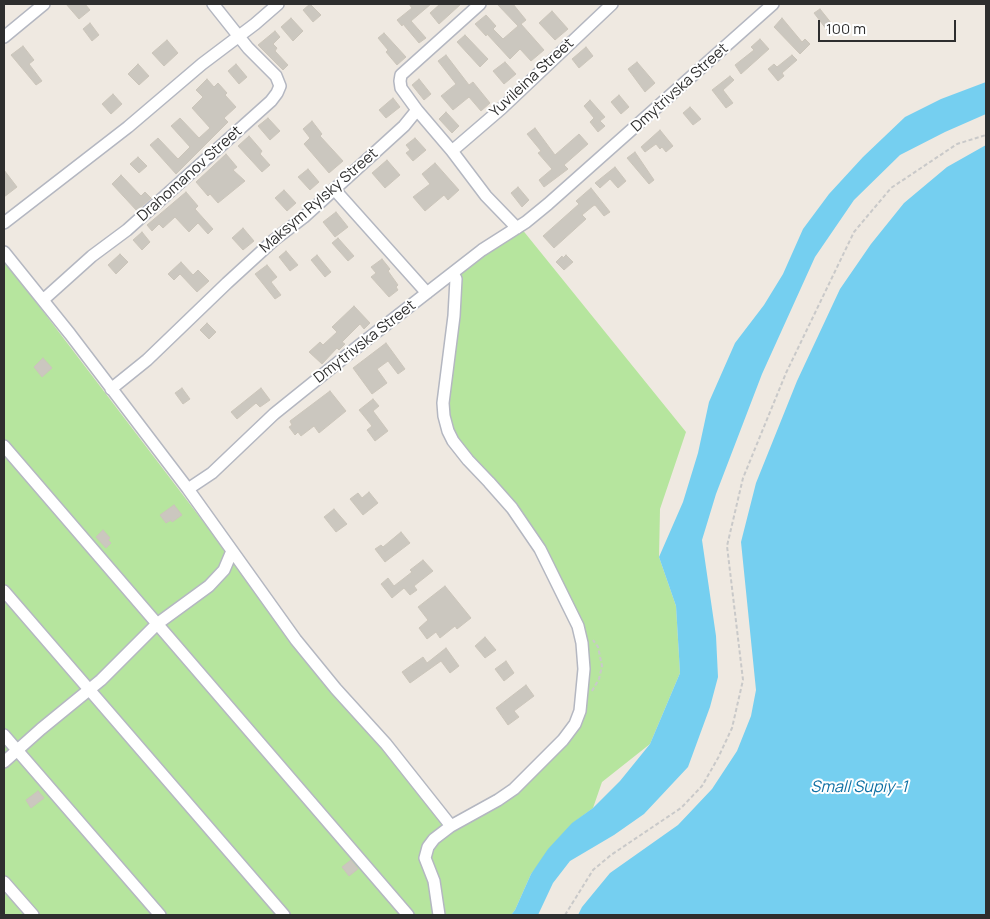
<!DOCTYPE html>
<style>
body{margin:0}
#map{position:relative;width:990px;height:919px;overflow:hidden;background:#efe9e1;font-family:Manrope,sans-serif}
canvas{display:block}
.frame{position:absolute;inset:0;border:5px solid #2e2e2e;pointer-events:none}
.scale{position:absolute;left:818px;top:20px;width:138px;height:22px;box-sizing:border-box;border:2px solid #2e2e2e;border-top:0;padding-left:6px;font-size:15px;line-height:18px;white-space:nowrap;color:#2e2e2e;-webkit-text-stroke:4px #fff;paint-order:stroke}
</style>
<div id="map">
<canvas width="990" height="919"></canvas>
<div class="frame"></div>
<div class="scale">100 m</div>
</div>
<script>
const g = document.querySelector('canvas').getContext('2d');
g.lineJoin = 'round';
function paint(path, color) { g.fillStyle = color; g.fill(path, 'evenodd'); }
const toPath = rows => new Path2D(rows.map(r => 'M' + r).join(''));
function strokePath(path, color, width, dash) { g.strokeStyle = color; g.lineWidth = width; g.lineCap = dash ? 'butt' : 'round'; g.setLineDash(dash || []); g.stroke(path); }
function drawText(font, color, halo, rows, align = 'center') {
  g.font = font + ' Manrope,sans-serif'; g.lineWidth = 4; g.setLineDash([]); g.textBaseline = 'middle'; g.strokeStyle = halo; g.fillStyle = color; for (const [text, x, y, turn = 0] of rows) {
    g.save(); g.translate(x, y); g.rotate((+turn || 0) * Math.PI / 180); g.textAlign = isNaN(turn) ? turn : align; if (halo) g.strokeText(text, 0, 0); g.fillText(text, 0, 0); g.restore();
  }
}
paint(toPath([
 [521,228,686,432,660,509,659,557,676,606,680,673,650,744,602,782,593,808,573,823,531,874,515,910,511,915,4,915,4,260,237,566,362,721,444,825,488,810,582,713,588,652,551,562,454,438,446,408,453,351,459,323,461,294,458,274]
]), '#b6e59e');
paint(toPath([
 [986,82,986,114,945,132,900,155,854,200,815,257,762,374,716,494,702,540,716,636,718,677,710,707,688,767,644,814,614,835,570,861,553,883,538,915,511,915,515,910,531,874,548,849,572,823,593,808,620,781,650,744,680,673,676,606,659,557,683,502,698,453,709,402,735,343,764,305,783,274,803,229,829,194,863,157,905,117,941,99],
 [986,145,986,915,578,915,582,907,610,873,678,825,712,789,737,751,751,716,756,690,741,542,756,483,797,381,840,289,871,244,904,203,947,167]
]), '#75cff0');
const building = toPath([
 [66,4,85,4,90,10,79,19,66,4],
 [310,4,321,15,313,22,303,10,310,4],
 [409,4,431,4,411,21,426,38,419,43,403,24,402,26,397,20,412,8,409,4],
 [440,4,461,4,439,24,430,13,440,4],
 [497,4,513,4,526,20,521,24,544,50,531,61,520,49,510,59,487,34,486,36,475,24,486,15,496,26,493,29,503,39,518,26,497,4],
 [820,9,836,29,830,34,814,13,820,9],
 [552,11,568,29,555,40,539,23,552,11],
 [291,18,303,31,293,41,281,27,291,18],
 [782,18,802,42,805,39,810,44,800,54,774,27,782,18],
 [90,23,99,35,92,41,83,29,90,23],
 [275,31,280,37,273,44,277,48,275,51,288,65,283,70,258,45,275,31],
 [384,33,406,57,397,65,386,52,388,50,378,38,384,33],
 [465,35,488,59,480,67,457,42,465,35],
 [760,39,769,49,741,74,735,65,754,50,751,47,760,39],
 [167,40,178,53,164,66,152,53,167,40],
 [23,46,34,60,29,64,42,81,36,85,11,55,23,46],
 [586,47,593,56,579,68,572,59,586,47],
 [446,55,469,85,473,82,490,103,481,111,469,97,453,110,441,96,456,84,438,61,446,55],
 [792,55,797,60,782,73,784,76,778,81,768,69,774,64,777,67,792,55],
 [505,62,516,74,504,84,493,71,505,62],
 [637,62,655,83,645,92,628,69,637,62],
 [138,64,149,76,139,85,128,74,138,64],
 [236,64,247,77,239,84,228,71,236,64],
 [730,76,734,80,723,90,733,103,726,108,712,90,730,76],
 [207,79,214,87,218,83,227,93,225,95,236,107,224,118,228,122,176,174,150,145,158,138,178,159,190,147,171,126,180,118,199,138,210,128,192,108,203,97,196,90,207,79],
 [419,79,431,94,424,100,412,85,419,79],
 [113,94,122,104,111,114,102,104,113,94],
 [619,95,629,107,621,114,611,102,619,95],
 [393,98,400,107,386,118,379,110,393,98],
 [590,100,605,117,600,121,605,126,598,132,590,122,594,118,584,106,590,100],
 [690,107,701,119,693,125,683,113,690,107],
 [446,112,459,126,452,133,439,119,446,112],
 [268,118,280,131,270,140,258,126,268,118],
 [312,121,322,134,320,136,343,161,329,173,304,144,310,138,303,129,312,121],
 [535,128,555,155,579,134,588,144,564,165,568,169,544,187,539,180,552,169,538,153,541,151,527,134,535,128],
 [660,130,673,146,666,152,662,147,660,149,656,144,645,152,641,147,660,130],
 [249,136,262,151,260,154,270,165,262,172,238,146,249,136],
 [415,138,426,150,413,161,406,153,410,150,406,145,415,138],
 [635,152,654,180,649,184,627,158,635,152],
 [226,154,237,167,233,170,245,181,218,203,210,194,208,196,196,182,226,154],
 [138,157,147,166,139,173,130,164,138,157],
 [387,160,400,175,385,188,372,173,387,160],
 [435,163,459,190,448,200,444,195,425,211,413,197,430,184,422,174,435,163],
 [615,167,626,181,618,188,610,179,600,188,595,183,615,167],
 [308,169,319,182,310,190,298,177,308,169],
 [4,170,17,187,4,197,4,170],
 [121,175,141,196,145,192,151,198,137,211,112,184,121,175],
 [518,187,529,200,522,207,511,193,518,187],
 [591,188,610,212,604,216,595,205,593,206,582,215,586,219,554,248,543,236,579,204,576,201,591,188],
 [284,190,296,203,287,211,275,198,284,190],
 [186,192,198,206,195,209,213,229,208,234,198,223,189,232,175,217,163,228,159,224,152,231,147,225,186,192],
 [336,212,348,227,335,237,323,222,336,212],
 [243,228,254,241,243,250,232,238,243,228],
 [142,232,150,242,142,250,133,240,142,232],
 [338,238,354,256,348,261,332,243,338,238],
 [286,251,298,265,290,271,279,257,286,251],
 [120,254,128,262,116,274,108,265,120,254],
 [317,255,331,272,325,277,311,260,317,255],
 [566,255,573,262,564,270,556,262,562,256,563,258,566,255],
 [382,259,390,269,388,271,398,285,396,287,398,290,389,297,371,277,376,273,371,267,382,259],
 [181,262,193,275,198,270,209,281,197,292,180,274,174,280,168,274,181,262],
 [267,265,277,277,271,282,281,295,275,299,255,274,267,265],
 [354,306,370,323,364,329,360,324,342,342,345,344,339,350,337,348,322,364,309,352,320,342,323,345,337,332,332,327,354,306],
 [207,323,216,332,209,339,200,330,207,323],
 [386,343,405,369,398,374,388,361,377,369,387,383,372,394,353,368,386,343],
 [43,358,52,368,42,377,34,367,43,358],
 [182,388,190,399,183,404,175,393,182,388],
 [261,388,270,400,260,407,256,403,237,419,231,412,261,388],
 [330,391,346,411,319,433,314,426,301,436,298,432,295,435,289,427,292,425,290,421,330,391],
 [373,399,379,406,373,411,388,431,375,441,367,430,372,426,359,410,373,399],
 [369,492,378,503,363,515,350,499,358,493,362,498,369,492],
 [174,505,182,515,172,522,171,520,166,523,160,515,174,505],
 [334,509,347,524,336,532,324,517,334,509],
 [103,530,110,538,108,540,111,543,106,548,96,537,103,530],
 [401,532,410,543,385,562,375,549,381,545,383,547,401,532],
 [423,560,433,571,414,586,417,590,410,595,404,588,392,598,381,584,388,578,394,586,412,572,410,570,423,560],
 [445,586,471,618,457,629,455,626,440,638,436,632,427,639,419,628,428,620,418,607,445,586],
 [485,637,496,650,485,658,475,646,485,637],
 [446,648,459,666,450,673,441,661,410,683,402,672,423,657,427,663,446,648],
 [506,661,514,673,504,681,495,669,506,661],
 [526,685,534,696,514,711,519,717,508,725,496,708,526,685],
 [38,791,44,798,31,808,26,800,38,791],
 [351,860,358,869,349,876,342,867,351,860]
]);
paint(building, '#cbc7bf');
strokePath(building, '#cbc5ba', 1);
const minor = toPath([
 [4,37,44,4],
 [417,110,452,151,486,196,517,228],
 [452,151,502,108,612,4],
 [334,189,427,293],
 [4,223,128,127,202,64,255,24,278,4],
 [4,252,70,334,188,489,212,473,274,414,356,348,482,250,526,222,548,204,773,4],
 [43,300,92,256,127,230,271,101,277,93,280,86,276,76,248,48,213,4],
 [111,389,147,360,227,283,274,240,304,217,404,126,417,110,401,88,400,81,401,75,480,4],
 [4,446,408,915],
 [188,489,296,640,336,689,386,744,451,826],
 [4,591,284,915],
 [4,735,160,915],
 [4,762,41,729,101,680,157,624,209,586,224,570,232,551],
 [4,882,33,915],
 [439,915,434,881,425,858,428,847,434,839,451,826,498,800,514,789,563,740,575,724,580,711,584,669,582,643,578,626,540,549,512,508,489,482,468,460,453,441,448,431,444,416,443,403,454,316,456,279,453,273]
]);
strokePath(minor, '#b4b7c1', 14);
strokePath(toPath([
 [592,691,599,679,602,666,598,647,593,640],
 [565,915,593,870,611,855,681,808,702,786,718,758,732,728,743,680,727,546,743,478,786,373,854,232,891,188,957,144,986,135]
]), '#c9c9c9', 2, [4, 2.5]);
strokePath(minor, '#fff', 11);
drawText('15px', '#2e2e2e', '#fff', [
 ["Yuvileina Street",532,78,-43],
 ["Dmytrivska Street",680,88,-42],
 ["Drahomanov Street",190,174,-42],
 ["Maksym Rylsky Street",319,201,-41],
 ["Dmytrivska Street",365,342,-38]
]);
drawText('italic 16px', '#0d6fa3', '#fff', [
 ["Small Supiy-1",859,788]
]);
</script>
